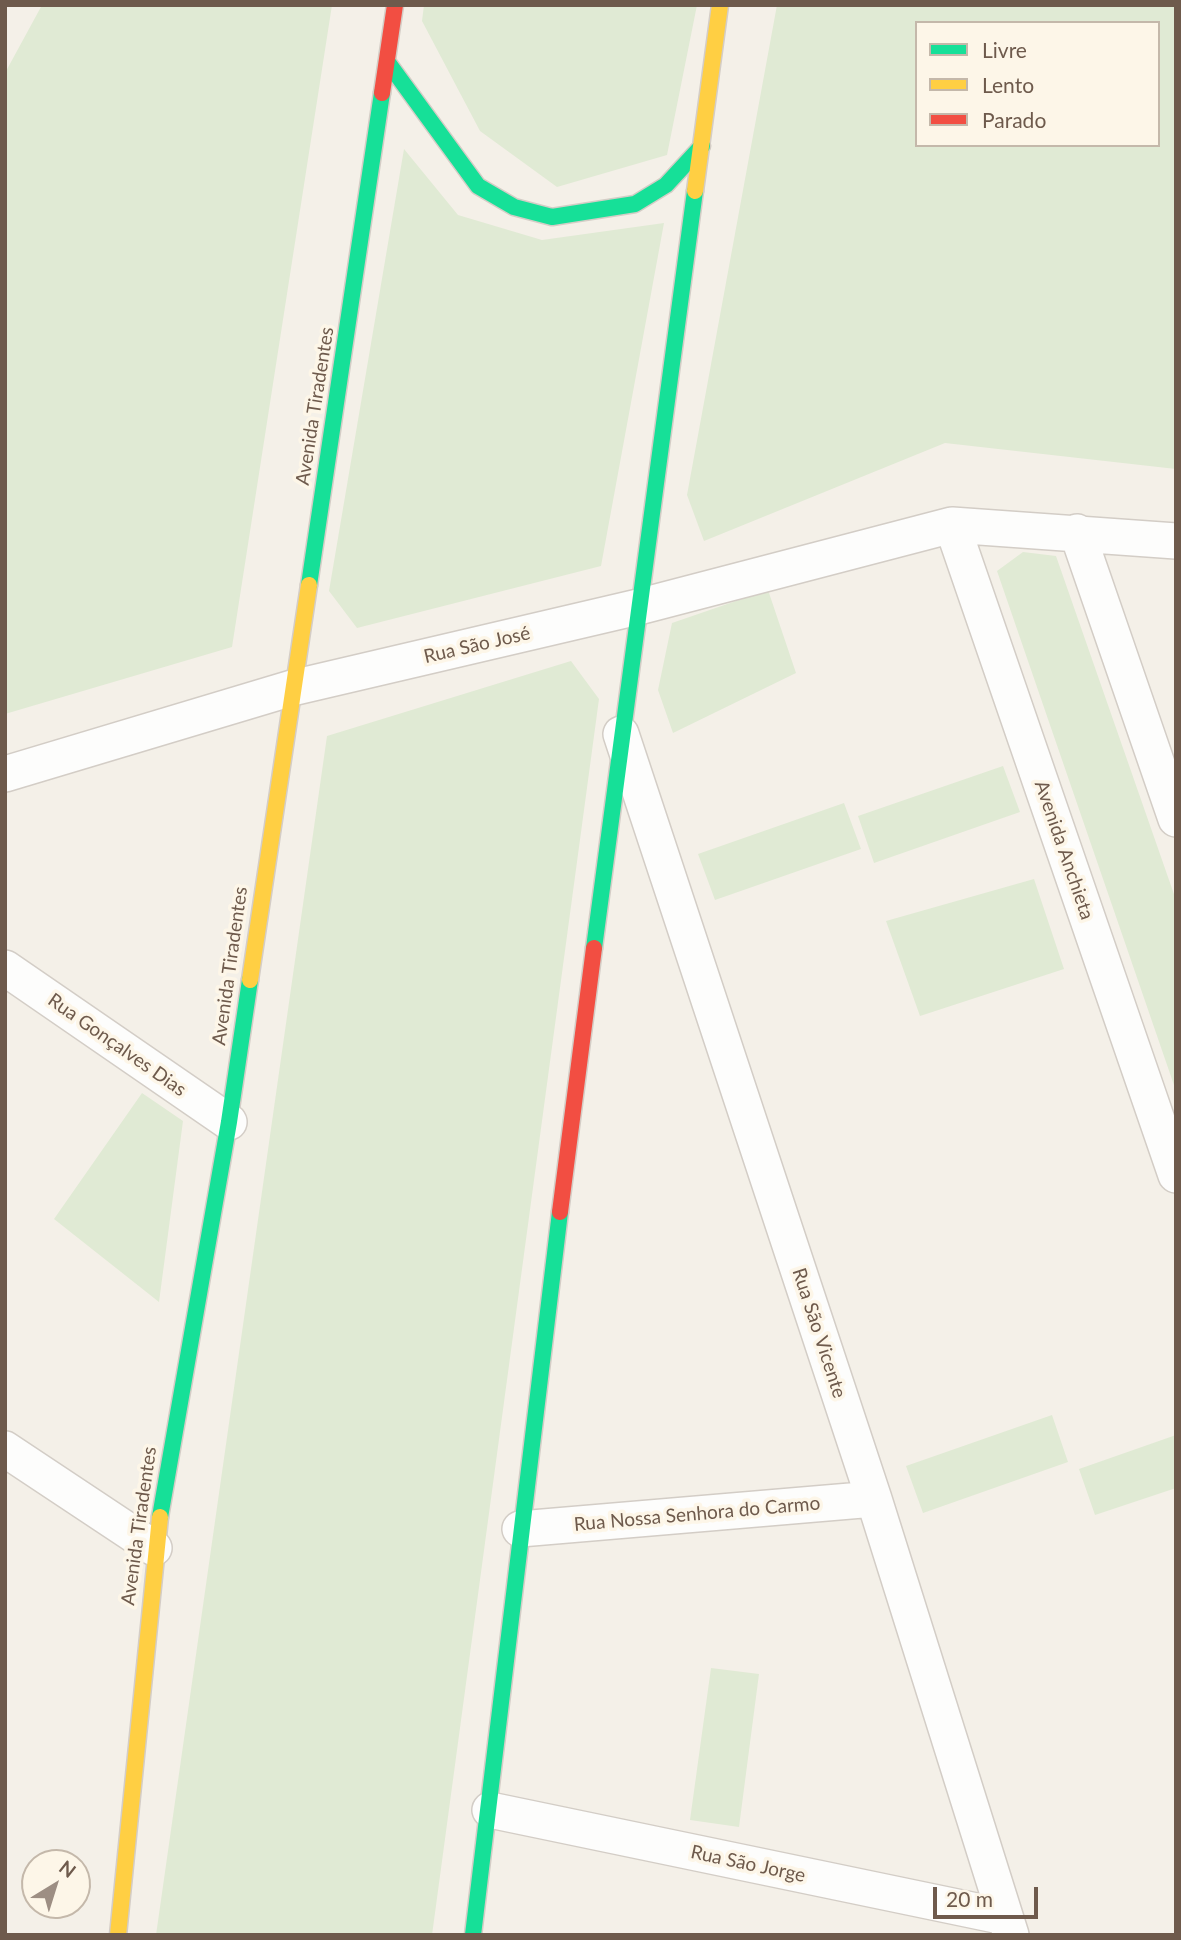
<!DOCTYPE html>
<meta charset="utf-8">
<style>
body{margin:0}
#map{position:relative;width:1181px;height:1940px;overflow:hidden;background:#f4f0e8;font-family:Lato,sans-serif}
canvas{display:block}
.frame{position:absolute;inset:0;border:7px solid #6e5a4c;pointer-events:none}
.legend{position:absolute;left:915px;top:21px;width:245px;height:126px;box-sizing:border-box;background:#fdf6e8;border:2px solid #c4b8aa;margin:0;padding:9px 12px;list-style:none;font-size:21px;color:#6e5a4c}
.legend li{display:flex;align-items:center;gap:14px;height:35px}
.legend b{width:35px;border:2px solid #c4b8aa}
.north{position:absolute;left:21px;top:1849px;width:70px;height:70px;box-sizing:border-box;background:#fdf6e8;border:2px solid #c4b8aa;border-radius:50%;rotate:38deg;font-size:19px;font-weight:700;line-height:28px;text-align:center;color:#6e5a4c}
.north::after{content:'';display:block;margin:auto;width:24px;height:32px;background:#9d8e83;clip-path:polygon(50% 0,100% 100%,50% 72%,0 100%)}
.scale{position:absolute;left:933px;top:1887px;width:105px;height:32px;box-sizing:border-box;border:4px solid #6e5a4c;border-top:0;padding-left:9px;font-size:21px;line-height:24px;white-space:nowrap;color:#6e5a4c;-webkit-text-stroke:5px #fdf6e8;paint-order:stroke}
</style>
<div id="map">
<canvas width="1181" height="1940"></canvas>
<div class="frame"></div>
<ul class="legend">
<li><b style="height:9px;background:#16e098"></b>Livre</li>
<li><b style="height:9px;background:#ffcf43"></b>Lento</li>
<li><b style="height:9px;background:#f24e42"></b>Parado</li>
</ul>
<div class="north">N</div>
<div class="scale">20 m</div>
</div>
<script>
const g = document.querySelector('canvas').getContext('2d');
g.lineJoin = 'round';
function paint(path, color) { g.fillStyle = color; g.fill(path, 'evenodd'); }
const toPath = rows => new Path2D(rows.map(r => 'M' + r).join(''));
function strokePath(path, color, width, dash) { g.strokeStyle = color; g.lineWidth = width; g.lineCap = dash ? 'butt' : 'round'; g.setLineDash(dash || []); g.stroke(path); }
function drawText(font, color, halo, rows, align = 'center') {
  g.font = font + ' Lato,sans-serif'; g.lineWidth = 7; g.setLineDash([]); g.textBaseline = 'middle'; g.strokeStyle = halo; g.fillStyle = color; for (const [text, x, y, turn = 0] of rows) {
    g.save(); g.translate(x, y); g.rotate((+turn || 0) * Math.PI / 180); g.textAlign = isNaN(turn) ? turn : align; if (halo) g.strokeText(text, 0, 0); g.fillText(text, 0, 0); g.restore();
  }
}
paint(toPath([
 [42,5,332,5,232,647,5,714,5,73],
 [424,5,697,5,667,155,557,187,480,131,422,21],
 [777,5,1176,5,1176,469,945,443,704,541,687,495],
 [917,23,1158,23,1158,145,917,145],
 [404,149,458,215,542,240,664,223,601,566,357,628,329,591],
 [1023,552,1056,556,1176,900,1176,1091,997,571],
 [768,590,796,673,673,733,658,690,672,623],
 [571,661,599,699,432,1935,156,1935,327,736],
 [1003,766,1020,812,874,863,858,816],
 [844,803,861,849,715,900,698,854],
 [1034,879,1064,969,920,1016,886,921],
 [142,1093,183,1121,159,1302,54,1219],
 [1052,1415,1068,1462,923,1513,906,1466],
 [1176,1435,1176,1488,1095,1515,1079,1469],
 [711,1668,759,1674,739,1827,690,1820]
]), '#e0ead4');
const street = toPath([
 [952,525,1176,1175],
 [1077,532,1176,819],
 [621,734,874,1499,1011,1935],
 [5,774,292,688,638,607,952,525,1176,541],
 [5,968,229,1122],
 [5,1449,154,1548],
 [520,1529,874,1499],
 [490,1810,1005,1917]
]);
const fast = toPath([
 [389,64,478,186,514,207,552,217,635,204,666,185,702,146],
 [309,585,382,93],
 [594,948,695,191],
 [160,1517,229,1122,250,980],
 [473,1935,560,1212]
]);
const slow = toPath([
 [695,191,720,5],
 [250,980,309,585],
 [118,1935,160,1517]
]);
const jam = toPath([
 [382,93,395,5],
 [560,1212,594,948]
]);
strokePath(street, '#d3cdc6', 38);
strokePath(fast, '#d4cdc6', 19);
strokePath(slow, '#d4cdc6', 19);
strokePath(jam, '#d4cdc6', 19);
strokePath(street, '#fdfdfc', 35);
strokePath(fast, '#16e098', 16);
strokePath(slow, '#ffcf43', 16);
strokePath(jam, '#f24e42', 16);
drawText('19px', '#6e5a4c', '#fdf6e8', [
 ["Avenida Tiradentes",315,406,-81],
 ["Rua São José",477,645,-13],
 ["Avenida Anchieta",1064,850,71],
 ["Avenida Tiradentes",230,966,-82],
 ["Rua Gonçalves Dias",117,1045,35],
 ["Rua São Vicente",819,1333,72],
 ["Rua Nossa Senhora do Carmo",697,1514,-5],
 ["Avenida Tiradentes",139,1526,-82],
 ["Rua São Jorge",748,1864,12]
]);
</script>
